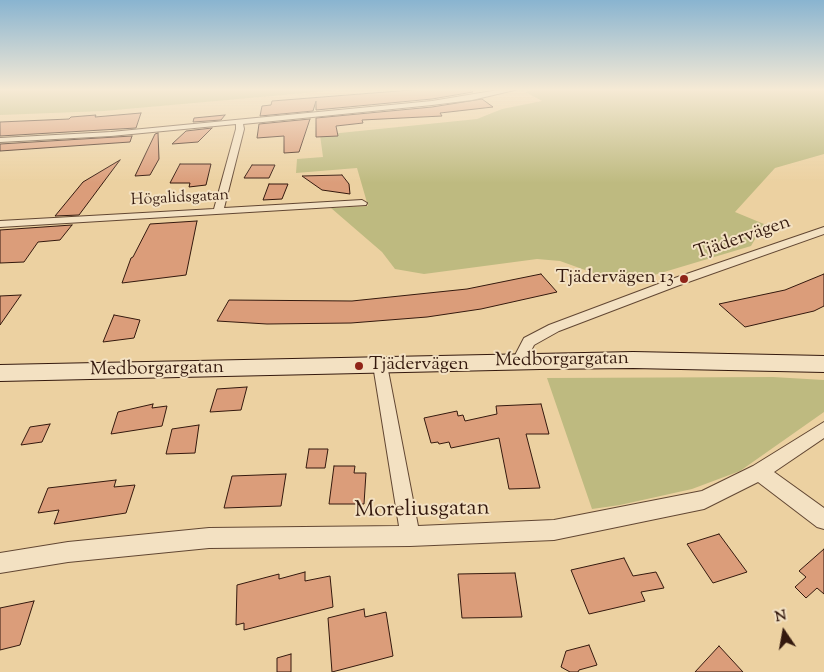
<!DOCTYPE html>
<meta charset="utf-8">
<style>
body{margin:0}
#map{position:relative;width:824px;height:672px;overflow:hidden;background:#ecd1a1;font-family:"Sorts Mill Goudy",serif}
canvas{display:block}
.north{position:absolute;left:759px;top:607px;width:50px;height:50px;-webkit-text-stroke:4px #f3e1c2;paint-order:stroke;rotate:348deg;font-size:14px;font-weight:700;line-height:20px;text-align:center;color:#34190e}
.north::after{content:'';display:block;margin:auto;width:18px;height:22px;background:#34190e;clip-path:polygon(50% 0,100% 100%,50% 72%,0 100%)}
</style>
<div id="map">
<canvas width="824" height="672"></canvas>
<div class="north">N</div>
</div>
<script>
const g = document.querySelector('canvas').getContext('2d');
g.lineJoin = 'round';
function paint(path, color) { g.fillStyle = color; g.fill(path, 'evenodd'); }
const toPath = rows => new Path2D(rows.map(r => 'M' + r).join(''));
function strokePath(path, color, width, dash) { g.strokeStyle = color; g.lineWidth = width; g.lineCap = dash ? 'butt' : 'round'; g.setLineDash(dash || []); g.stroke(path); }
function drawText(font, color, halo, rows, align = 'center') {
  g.font = font + ' "Sorts Mill Goudy",serif'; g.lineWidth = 4; g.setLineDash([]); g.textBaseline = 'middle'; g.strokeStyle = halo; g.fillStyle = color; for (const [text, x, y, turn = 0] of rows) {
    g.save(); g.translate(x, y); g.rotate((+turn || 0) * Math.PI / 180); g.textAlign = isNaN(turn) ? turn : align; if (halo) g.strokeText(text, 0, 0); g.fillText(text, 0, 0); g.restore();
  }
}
paint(toPath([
 [0,89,351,89,104,111,0,115],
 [535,89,824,89,824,154,775,168,735,212,764,224,751,246,624,284,560,261,537,259,424,274,395,269,382,252,331,208,368,206,357,168,296,173,297,159,323,157,320,135,477,119,502,109,542,101,525,92],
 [773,377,824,380,824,412,740,471,692,489,620,505,592,509,547,378]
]), '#beba80');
const building = toPath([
 [423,89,469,89,473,92,432,99,316,110,316,101,313,111,260,116,262,106,271,105,272,101,423,89],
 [482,99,493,107,440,113,442,116,362,120,363,123,336,126,338,136,316,137,316,118,432,107,482,99],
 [141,113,136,128,0,136,0,122,69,119,71,117,96,115,95,117,141,113],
 [225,115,221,120,193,122,194,118,225,115],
 [310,119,299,152,284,153,284,136,257,138,259,124,310,119],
 [212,128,198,142,172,144,186,131,212,128],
 [158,133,159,159,150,175,135,176,155,134,158,133],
 [132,136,130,142,0,151,0,144,132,136],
 [120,160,79,215,55,216,83,182,120,160],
 [180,164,211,164,206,185,189,187,190,183,170,183,180,164],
 [252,165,275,165,269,178,244,178,252,165],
 [342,175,349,184,350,194,322,190,302,176,342,175],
 [269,184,288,184,282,199,263,200,269,184],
 [197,221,186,275,122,283,131,258,133,257,150,224,197,221],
 [72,225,60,240,38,242,24,262,0,263,0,230,72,225],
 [541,274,557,292,481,309,427,317,351,323,267,324,217,321,229,300,352,301,467,289,541,274],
 [824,274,824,306,814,311,745,327,719,304,785,290,824,274],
 [21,295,0,325,0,296,21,295],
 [114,315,140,320,134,338,103,342,114,315],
 [247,387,241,410,210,412,217,389,247,387],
 [153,404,152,408,167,406,162,426,111,434,118,412,153,404],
 [541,404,549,434,526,434,540,488,509,489,499,438,451,448,449,442,439,444,438,442,431,443,424,418,457,411,458,416,463,415,465,421,497,414,496,406,541,404],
 [50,424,42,442,21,445,30,427,50,424],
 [199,425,195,453,166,454,172,429,199,425],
 [309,449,328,449,325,468,306,468,309,449],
 [334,466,355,466,354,473,366,473,364,504,329,504,334,466],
 [286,474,281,506,224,508,232,476,286,474],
 [116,480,114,487,135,485,126,513,54,524,59,510,38,513,48,488,116,480],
 [719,534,747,572,713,583,687,544,719,534],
 [824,549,824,594,817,588,806,598,795,587,806,577,799,571,824,549],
 [624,558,633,576,656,572,664,588,641,592,645,601,589,614,571,570,624,558],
 [305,572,305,581,330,576,333,607,244,630,244,623,236,625,237,585,279,574,279,579,305,572],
 [515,573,522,617,462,618,458,574,515,573],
 [34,601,20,645,0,650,0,608,34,601],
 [364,609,365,617,386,612,393,656,332,672,328,618,364,609],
 [589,645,597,665,579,670,578,672,570,672,561,667,566,651,589,645],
 [719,646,743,672,695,672,719,646],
 [291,654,291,672,277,672,277,658,291,654]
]);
paint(building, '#db9d7a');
strokePath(building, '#34190e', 1);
const street = toPath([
 [504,89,519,89,472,100,432,105,243,124,244,129,224,208,362,200,367,203,366,205,0,227,0,221,214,209,236,129,236,124,111,136,0,142,0,138,111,132,432,101,504,89],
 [824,227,824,234,677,286,559,331,534,345,524,365,519,366,514,365,512,361,524,338,549,325,669,280,824,227],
 [380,359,385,361,387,365,418,526,554,520,702,491,753,466,824,422,824,438,774,472,824,508,824,529,817,527,758,482,704,509,554,540,410,546,209,548,68,562,0,573,0,553,68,542,209,528,399,526,373,365,375,361,380,359]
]);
const secondary = toPath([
 [633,352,824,356,824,372,633,368,540,369,0,381,0,365,633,352]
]);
strokePath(street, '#624733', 2);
strokePath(secondary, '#34190e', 2);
paint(street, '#f3e1c2');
paint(secondary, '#f3e1c2');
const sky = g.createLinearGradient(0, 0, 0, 183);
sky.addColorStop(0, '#89b4d0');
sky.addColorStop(0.49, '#f6ead5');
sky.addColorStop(1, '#f6ead500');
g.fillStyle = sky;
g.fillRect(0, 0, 824, 183);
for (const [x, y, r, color] of [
 [684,279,5,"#8f2418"],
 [359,366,5,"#8f2418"]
]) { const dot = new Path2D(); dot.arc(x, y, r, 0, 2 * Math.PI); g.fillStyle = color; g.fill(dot); strokePath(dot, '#f3e1c2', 2); }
drawText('16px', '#34190e', '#f3e1c2', [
 ["Högalidsgatan",180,199,-3]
]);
drawText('19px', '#34190e', '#f3e1c2', [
 ["Tjädervägen",743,239,-19],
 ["Medborgargatan",562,361,-1],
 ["Medborgargatan",157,370,-1]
]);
drawText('19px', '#34190e', '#f3e1c2', [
 ["Tjädervägen 13",674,279],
 ["Tjädervägen",369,366,"left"]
], 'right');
drawText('22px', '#34190e', '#f3e1c2', [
 ["Moreliusgatan",422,511,-1]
]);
</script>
